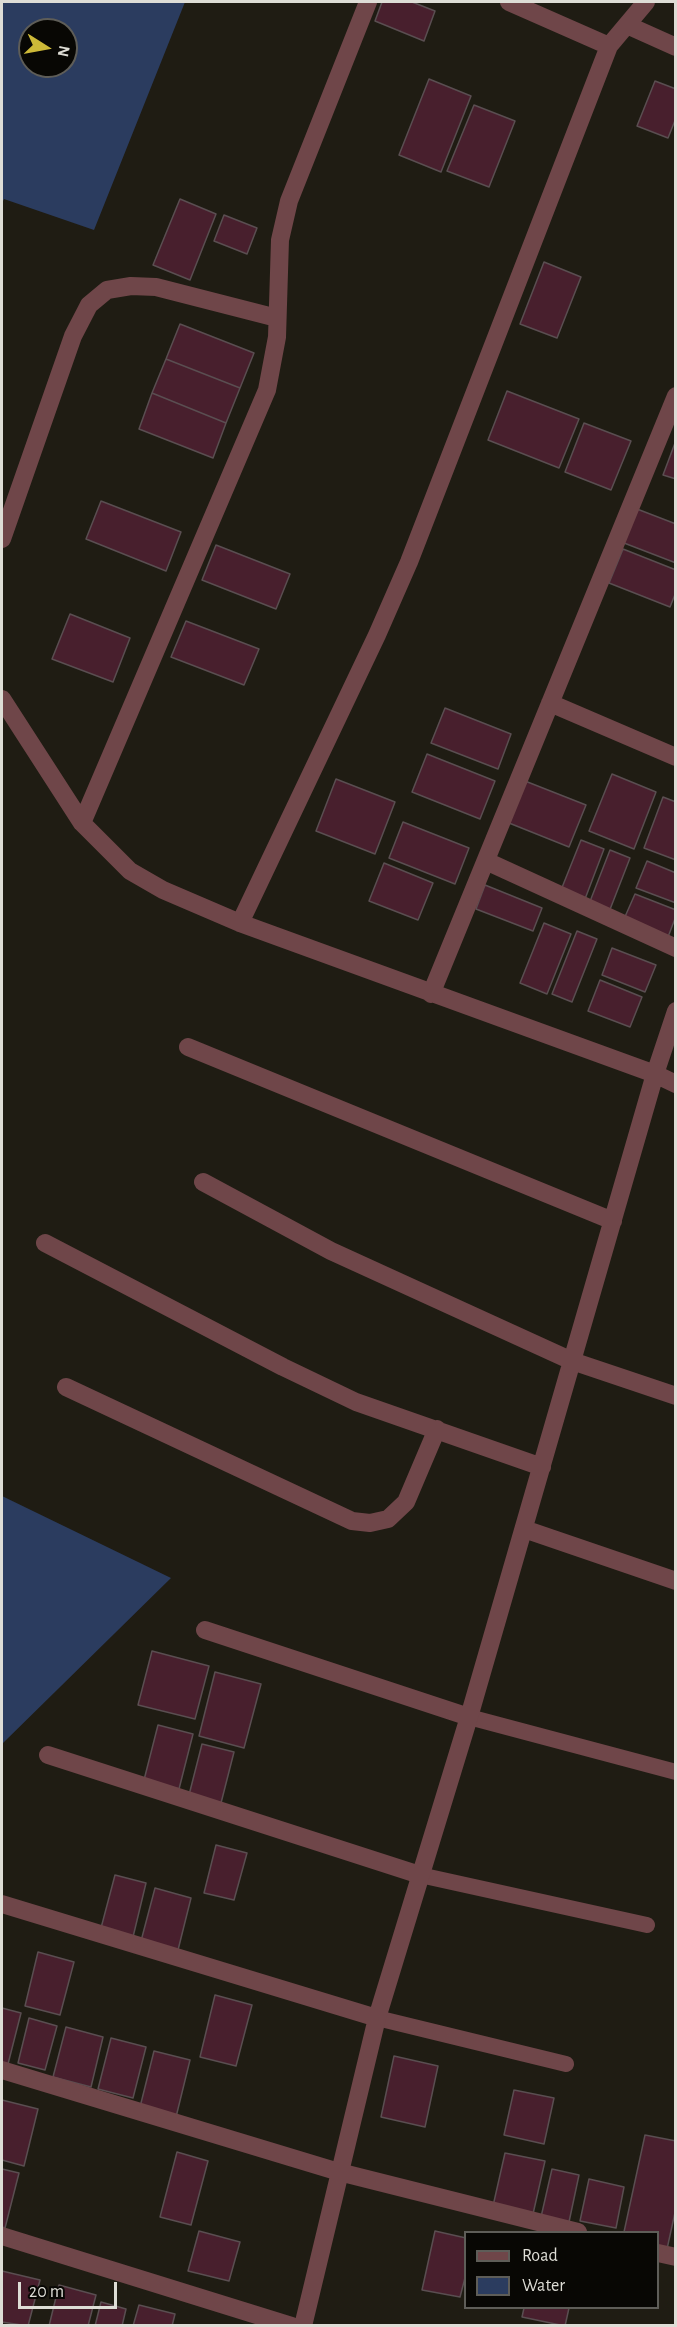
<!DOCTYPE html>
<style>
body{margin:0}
#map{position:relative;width:677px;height:2327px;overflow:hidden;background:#1f1c13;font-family:"Alegreya Sans",sans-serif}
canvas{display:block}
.frame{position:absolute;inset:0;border:3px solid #deddd6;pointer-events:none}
.legend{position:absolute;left:464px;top:2231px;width:195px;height:78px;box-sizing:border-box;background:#080704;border:2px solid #5e5d58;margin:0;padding:8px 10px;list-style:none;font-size:18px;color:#deddd6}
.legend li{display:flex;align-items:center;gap:12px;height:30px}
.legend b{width:30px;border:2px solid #5e5d58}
.north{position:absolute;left:18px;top:18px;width:60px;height:60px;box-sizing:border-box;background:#080704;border:2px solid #5e5d58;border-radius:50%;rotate:101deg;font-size:16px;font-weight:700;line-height:24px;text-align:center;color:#deddd6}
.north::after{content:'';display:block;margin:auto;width:21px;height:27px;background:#cdb938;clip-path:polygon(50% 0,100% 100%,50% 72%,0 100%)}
.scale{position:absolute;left:18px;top:2282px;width:99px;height:27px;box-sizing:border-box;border:3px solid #deddd6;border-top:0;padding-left:8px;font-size:18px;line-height:21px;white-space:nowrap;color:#deddd6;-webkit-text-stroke:4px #080704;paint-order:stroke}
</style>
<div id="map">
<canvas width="677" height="2327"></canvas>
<div class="frame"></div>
<ul class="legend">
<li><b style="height:8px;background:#6f4649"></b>Road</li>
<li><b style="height:16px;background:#2b3c5f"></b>Water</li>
</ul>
<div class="north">N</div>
<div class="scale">20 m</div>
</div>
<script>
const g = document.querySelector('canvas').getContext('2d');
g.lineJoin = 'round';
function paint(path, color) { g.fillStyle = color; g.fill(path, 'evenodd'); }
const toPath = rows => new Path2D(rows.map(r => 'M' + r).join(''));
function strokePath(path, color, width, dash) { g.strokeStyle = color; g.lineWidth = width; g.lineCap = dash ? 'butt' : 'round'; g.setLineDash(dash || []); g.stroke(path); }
paint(toPath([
 [2,2,185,2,94,230,4,199,2,203],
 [30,30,66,30,66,66,30,66],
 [2,1496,171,1578,2,1744]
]), '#2b3c5f');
const building = toPath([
 [382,2,412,2,435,11,424,41,375,21,382,2],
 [429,79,471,96,441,172,399,155,429,79],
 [655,81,676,89,676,118,668,138,637,126,655,81],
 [474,105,515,121,489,187,447,171,474,105],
 [180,199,216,214,190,280,153,265,180,199],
 [224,215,257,228,247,254,214,241,224,215],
 [544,262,581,277,557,338,520,324,544,262],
 [180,324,254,353,240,388,166,359,180,324],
 [166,359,240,388,226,423,152,393,166,359],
 [507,391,579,419,559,468,488,440,507,391],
 [152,393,226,423,213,458,139,429,152,393],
 [584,423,631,441,611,490,565,472,584,423],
 [675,443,676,443,676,479,663,475,675,443],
 [101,501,181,532,166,571,86,539,101,501],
 [637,509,676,524,676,563,624,543,637,509],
 [216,545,290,574,276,609,202,580,216,545],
 [623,549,676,570,676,592,670,607,609,583,623,549],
 [70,614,130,638,113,682,52,659,70,614],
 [186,621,259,649,244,685,171,657,186,621],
 [445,708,511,734,498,769,431,743,445,708],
 [427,754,495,781,480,819,412,792,427,754],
 [612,774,656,792,634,849,589,831,612,774],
 [336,779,395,802,375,854,316,831,336,779],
 [525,781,586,805,569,847,509,823,525,781],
 [663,797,676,802,676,860,644,848,663,797],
 [403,822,469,848,455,884,389,858,403,822],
 [581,840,604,849,585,899,561,890,581,840],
 [610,850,630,858,609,912,589,904,610,850],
 [647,861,676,873,676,903,636,888,647,861],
 [384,863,433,883,418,920,369,901,384,863],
 [485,885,542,908,533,931,476,909,485,885],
 [635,894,676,910,676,916,668,937,624,919,635,894],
 [544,923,571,934,547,994,520,983,544,923],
 [577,931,597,939,572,1002,552,994,577,931],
 [612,948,656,965,645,992,602,975,612,948],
 [600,980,642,997,630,1027,588,1011,600,980],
 [152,1651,209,1666,195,1719,138,1705,152,1651],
 [215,1672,261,1684,244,1748,199,1736,215,1672],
 [158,1725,193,1734,179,1789,144,1780,158,1725],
 [202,1744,234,1752,221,1803,189,1795,202,1744],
 [216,1845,247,1853,234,1900,204,1893,216,1845],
 [115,1875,146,1883,133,1937,101,1928,115,1875],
 [155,1888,191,1898,178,1950,141,1941,155,1888],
 [38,1952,74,1962,60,2015,25,2006,38,1952],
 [215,1995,252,2005,236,2066,200,2057,215,1995],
 [2,2008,21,2013,8,2064,2,2062,2,2008],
 [29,2018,57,2026,45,2070,18,2063,29,2018],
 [66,2027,103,2037,91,2087,53,2077,66,2027],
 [111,2038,146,2047,133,2098,98,2089,111,2038],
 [154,2051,190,2060,176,2117,140,2107,154,2051],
 [394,2056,438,2066,425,2127,381,2117,394,2056],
 [514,2090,554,2098,544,2144,504,2135,514,2090],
 [2,2100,38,2109,24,2166,2,2160,2,2100],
 [645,2135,676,2141,676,2208,667,2249,658,2247,658,2232,624,2232,645,2135],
 [177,2152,208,2161,191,2225,160,2217,177,2152],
 [505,2153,545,2161,533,2214,493,2206,505,2153],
 [2,2169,19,2173,5,2228,2,2227,2,2169],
 [552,2169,579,2175,569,2222,541,2217,552,2169],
 [589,2179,624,2187,616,2228,580,2221,589,2179],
 [199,2231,240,2242,229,2281,188,2271,199,2231],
 [435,2231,466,2238,466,2274,460,2297,422,2290,435,2231],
 [2,2271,40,2280,28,2326,2,2322,2,2271],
 [59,2285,96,2295,88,2326,49,2326,59,2285],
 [101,2302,126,2309,122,2326,95,2326,101,2302],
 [139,2305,175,2314,172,2326,133,2326,139,2305],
 [524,2308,569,2308,565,2326,522,2317,524,2308]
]);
paint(building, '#481f2d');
strokePath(building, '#5a4e51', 1.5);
strokePath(toPath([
 [469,1717,676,1772],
 [420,1875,647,1925],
 [377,2018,566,2064]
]), '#6f4649', 16);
strokePath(toPath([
 [509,2,609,46],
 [627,25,676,47],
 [2,539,73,336,89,305,107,290,131,286,156,287,277,318],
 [2,699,82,823,130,871,163,890,240,923,655,1074,676,1084],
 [550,703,676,757],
 [82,823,267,390,277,337,280,240,289,201,368,2],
 [486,861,676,948],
 [240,923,377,635,409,562,609,46,646,2],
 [431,994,676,396],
 [188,1047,613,1221],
 [203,1182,331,1251,572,1361,676,1396],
 [45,1243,283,1367,356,1402,542,1467],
 [66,1387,352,1521,370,1523,388,1519,406,1502,437,1429],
 [524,1529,676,1581],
 [205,1630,469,1717],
 [48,1755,420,1875],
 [2,1904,377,2018],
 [2,2070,339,2172,578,2232],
 [2,2236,292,2326],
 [658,2253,676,2257],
 [303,2326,377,2018,469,1717,655,1074,676,1011]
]), '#6f4649', 18);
</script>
